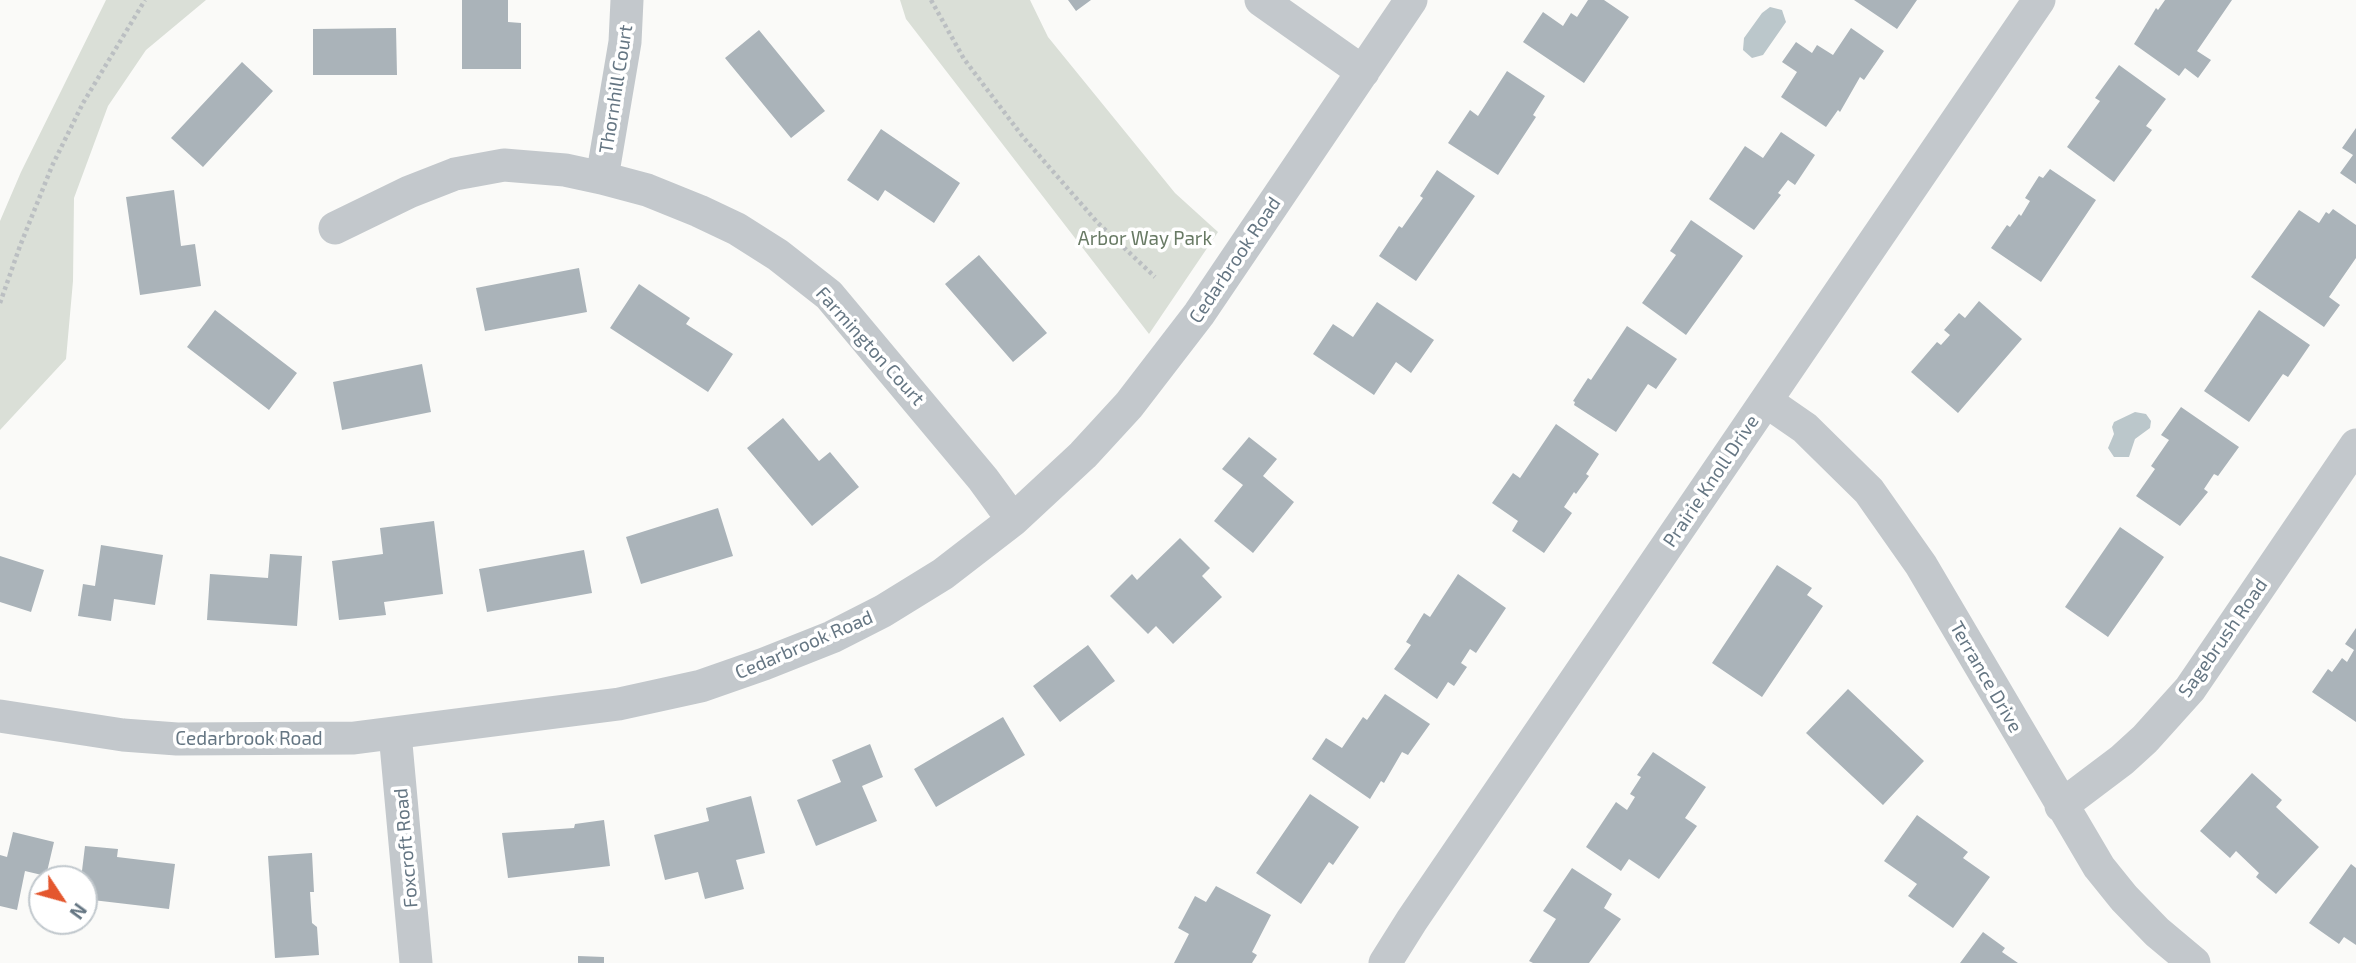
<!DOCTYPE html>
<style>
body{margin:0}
#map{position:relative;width:2356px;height:963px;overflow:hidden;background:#fafaf8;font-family:"Exo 2",sans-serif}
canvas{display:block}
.north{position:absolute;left:28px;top:865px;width:70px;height:70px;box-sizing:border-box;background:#fff;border:2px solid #c1c8cd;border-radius:50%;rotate:126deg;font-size:19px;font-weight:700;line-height:28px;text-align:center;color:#657683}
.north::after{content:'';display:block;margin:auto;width:24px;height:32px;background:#e4572e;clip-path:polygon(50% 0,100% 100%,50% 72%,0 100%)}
</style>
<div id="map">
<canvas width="2356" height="963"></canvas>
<div class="north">N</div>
</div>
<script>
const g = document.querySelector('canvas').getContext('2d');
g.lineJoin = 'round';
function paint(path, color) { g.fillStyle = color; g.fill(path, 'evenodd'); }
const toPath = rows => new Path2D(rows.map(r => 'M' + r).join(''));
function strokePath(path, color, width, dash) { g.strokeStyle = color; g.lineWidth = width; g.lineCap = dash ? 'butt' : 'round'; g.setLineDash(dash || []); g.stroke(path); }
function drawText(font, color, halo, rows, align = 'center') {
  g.font = font + ' "Exo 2",sans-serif'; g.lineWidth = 7; g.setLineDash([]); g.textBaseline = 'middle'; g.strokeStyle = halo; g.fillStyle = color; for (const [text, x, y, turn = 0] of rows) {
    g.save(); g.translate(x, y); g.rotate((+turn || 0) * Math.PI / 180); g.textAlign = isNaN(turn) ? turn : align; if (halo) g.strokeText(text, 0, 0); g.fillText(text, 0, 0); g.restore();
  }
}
paint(toPath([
 [106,0,206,0,146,50,108,106,74,198,73,281,66,359,0,430,0,221,21,172],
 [900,0,1030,0,1048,37,1175,193,1218,232,1149,334,906,19]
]), '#dadfd7');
paint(toPath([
 [1770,7,1782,10,1786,22,1763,55,1752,58,1743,50,1744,38,1762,13],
 [2135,412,2146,414,2151,421,2150,428,2135,439,2129,457,2114,457,2108,448,2114,434,2112,427,2114,422]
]), '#bbc7cb');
paint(toPath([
 [462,0,508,0,508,22,521,23,521,69,462,69],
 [1068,0,1091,0,1076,11],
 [1588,0,1604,0,1629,17,1584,83,1523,42,1543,12,1563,26,1571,13,1577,17],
 [1854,0,1917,0,1897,29],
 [2165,0,2232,0,2197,51,2211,60,2198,78,2185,68,2179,76,2134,44,2156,8,2158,10],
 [396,28,397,75,313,75,313,29],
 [1851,28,1884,51,1864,80,1860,77,1840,112,1838,110,1826,127,1781,97,1797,72,1782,62,1796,42,1812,53,1817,45,1833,55],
 [759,30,825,111,791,138,725,58],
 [242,62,273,91,203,167,171,138],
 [2119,65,2166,99,2146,126,2152,130,2114,182,2067,147,2100,101,2095,98],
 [1507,71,1545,96,1533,115,1536,117,1498,175,1448,143,1470,110,1478,116],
 [2356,128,2356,184,2340,173,2353,155,2342,148],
 [881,129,960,183,934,223,885,190,878,201,847,180],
 [1781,132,1815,155,1795,185,1788,180,1778,193,1781,195,1754,230,1709,199,1745,146,1763,158],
 [2050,169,2096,200,2041,282,1991,248,2007,225,2010,227,2019,214,2021,216,2030,201,2025,198,2039,176,2043,178],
 [1437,170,1475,196,1416,281,1379,256,1399,226,1402,228,1423,198,1420,196],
 [174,190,181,246,195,244,201,286,140,295,126,197],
 [2333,209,2356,225,2356,258,2329,297,2340,305,2324,327,2251,277,2299,210,2319,223,2326,212,2329,214],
 [1691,220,1743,256,1686,335,1642,303,1676,255,1670,251],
 [979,255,1047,333,1013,362,945,284],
 [579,268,587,312,485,331,476,288],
 [639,284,690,318,686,324,733,354,708,392,610,328],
 [1979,301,2022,339,1958,413,1911,372,1937,342,1941,345,1950,335,1944,330,1959,313,1965,318],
 [1377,302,1434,340,1411,373,1396,362,1374,395,1313,354,1333,324,1353,337],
 [215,310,297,373,269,410,187,347],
 [2259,310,2310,345,2288,377,2283,374,2249,422,2204,391],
 [1627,326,1677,359,1656,389,1648,384,1616,432,1574,405,1575,402,1573,401,1588,378,1591,380],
 [422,364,431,412,342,430,333,382],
 [2181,407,2239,447,2218,476,2214,474,2204,489,2208,492,2180,526,2136,496,2155,469,2151,466,2169,440,2161,435],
 [783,418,819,461,830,452,859,487,812,526,747,448],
 [1556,424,1599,454,1586,474,1589,476,1576,494,1574,492,1564,507,1572,513,1544,553,1512,531,1518,521,1492,503,1513,473,1520,478],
 [1249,437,1277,459,1263,476,1294,502,1253,553,1214,521,1243,485,1222,469],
 [718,508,733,556,641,584,626,537],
 [434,521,443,594,384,602,386,615,339,620,332,561,383,554,380,528],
 [2120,527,2164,557,2108,637,2065,607],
 [1180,538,1210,568,1202,576,1222,597,1173,644,1156,626,1148,634,1110,596,1132,574,1137,580],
 [101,545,163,555,155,605,114,599,111,621,78,616,83,584,95,586],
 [584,550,592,593,487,612,479,569],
 [270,554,302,556,297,626,207,620,210,574,268,578],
 [0,556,44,570,31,612,0,602],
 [1777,565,1812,588,1807,595,1823,606,1762,697,1712,663],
 [1458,574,1506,608,1476,653,1470,649,1461,663,1467,667,1454,686,1448,682,1437,699,1394,669,1411,645,1406,642,1424,613,1430,617],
 [2356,628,2356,722,2312,692,2328,669,2332,672,2342,658,2347,662,2354,650,2345,644],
 [1088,645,1115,681,1060,722,1033,686],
 [1848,689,1924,761,1883,805,1806,733],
 [1385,694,1430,724,1408,755,1402,752,1384,783,1381,781,1370,799,1312,759,1326,738,1342,748,1363,717,1367,720],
 [1003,717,1025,755,936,807,914,769],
 [870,744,883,777,862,786,877,821,816,846,797,800,841,782,832,760],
 [1653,752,1706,787,1685,818,1697,826,1659,879,1629,859,1621,871,1586,847,1616,802,1627,810,1635,797,1630,794,1641,777,1637,775],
 [2252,773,2282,800,2276,807,2319,847,2276,894,2256,877,2259,873,2236,851,2230,858,2200,831],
 [1310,794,1359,827,1333,865,1329,862,1301,904,1256,873],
 [751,796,765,853,736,860,744,889,705,899,698,872,665,880,654,835,709,821,706,808],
 [1917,815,1968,852,1963,858,1990,877,1953,928,1908,896,1917,884,1884,861],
 [604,820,610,866,508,878,502,833,574,828,575,824],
 [13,832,54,842,46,876,25,871,17,910,0,906,0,855,7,857],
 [85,846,118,849,117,857,175,864,169,909,84,899,84,879,81,879],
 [312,853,314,892,310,892,312,923,317,927,319,955,275,958,268,856],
 [2351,864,2356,868,2356,945,2344,937,2339,944,2309,923],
 [1572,868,1612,894,1604,908,1621,919,1589,963,1533,963,1529,961,1556,919,1543,911],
 [1216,886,1271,915,1252,952,1257,955,1252,963,1174,963,1189,934,1178,928,1195,896,1206,902],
 [1983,932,2005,948,2002,952,2018,963,1960,963],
 [578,956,604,957,604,963,578,963]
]), '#aab3b9');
strokePath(toPath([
 [931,0,964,59,1023,137,1097,222,1155,277],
 [0,303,20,246,52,166,83,103,145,0]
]), '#bbbfc2', 4.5, [3.5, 3.5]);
strokePath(toPath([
 [1261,0,1363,72],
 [602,178,625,42,627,0],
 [335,228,409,192,455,174,504,165,565,170,602,178,647,190,699,211,737,229,778,255,829,295,983,479,1013,520],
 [1766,401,1805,428,1869,491,1921,565,2099,867,2124,898,2157,932,2194,963],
 [0,716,123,735,177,739,354,738,619,704,701,686,764,664,832,637,883,611,943,574,1013,520,1083,455,1129,405,1199,314,1411,0],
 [395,733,416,963],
 [2061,806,2122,760,2145,739,2190,689,2356,445],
 [1385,963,1412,920,2039,0]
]), '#c3c8cc', 33);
drawText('19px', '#657683', '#fff', [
 ["Thornhill Court",616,89,-81],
 ["Cedarbrook Road",1235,260,-56],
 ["Farmington Court",870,346,48],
 ["Prairie Knoll Drive",1711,481,-56],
 ["Sagebrush Road",2223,638,-55],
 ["Cedarbrook Road",804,645,-23],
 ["Terrance Drive",1986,677,60],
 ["Cedarbrook Road",249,739],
 ["Foxcroft Road",406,848,-95]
]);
drawText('19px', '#687a64', '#fff', [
 ["Arbor Way Park",1145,239]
]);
</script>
